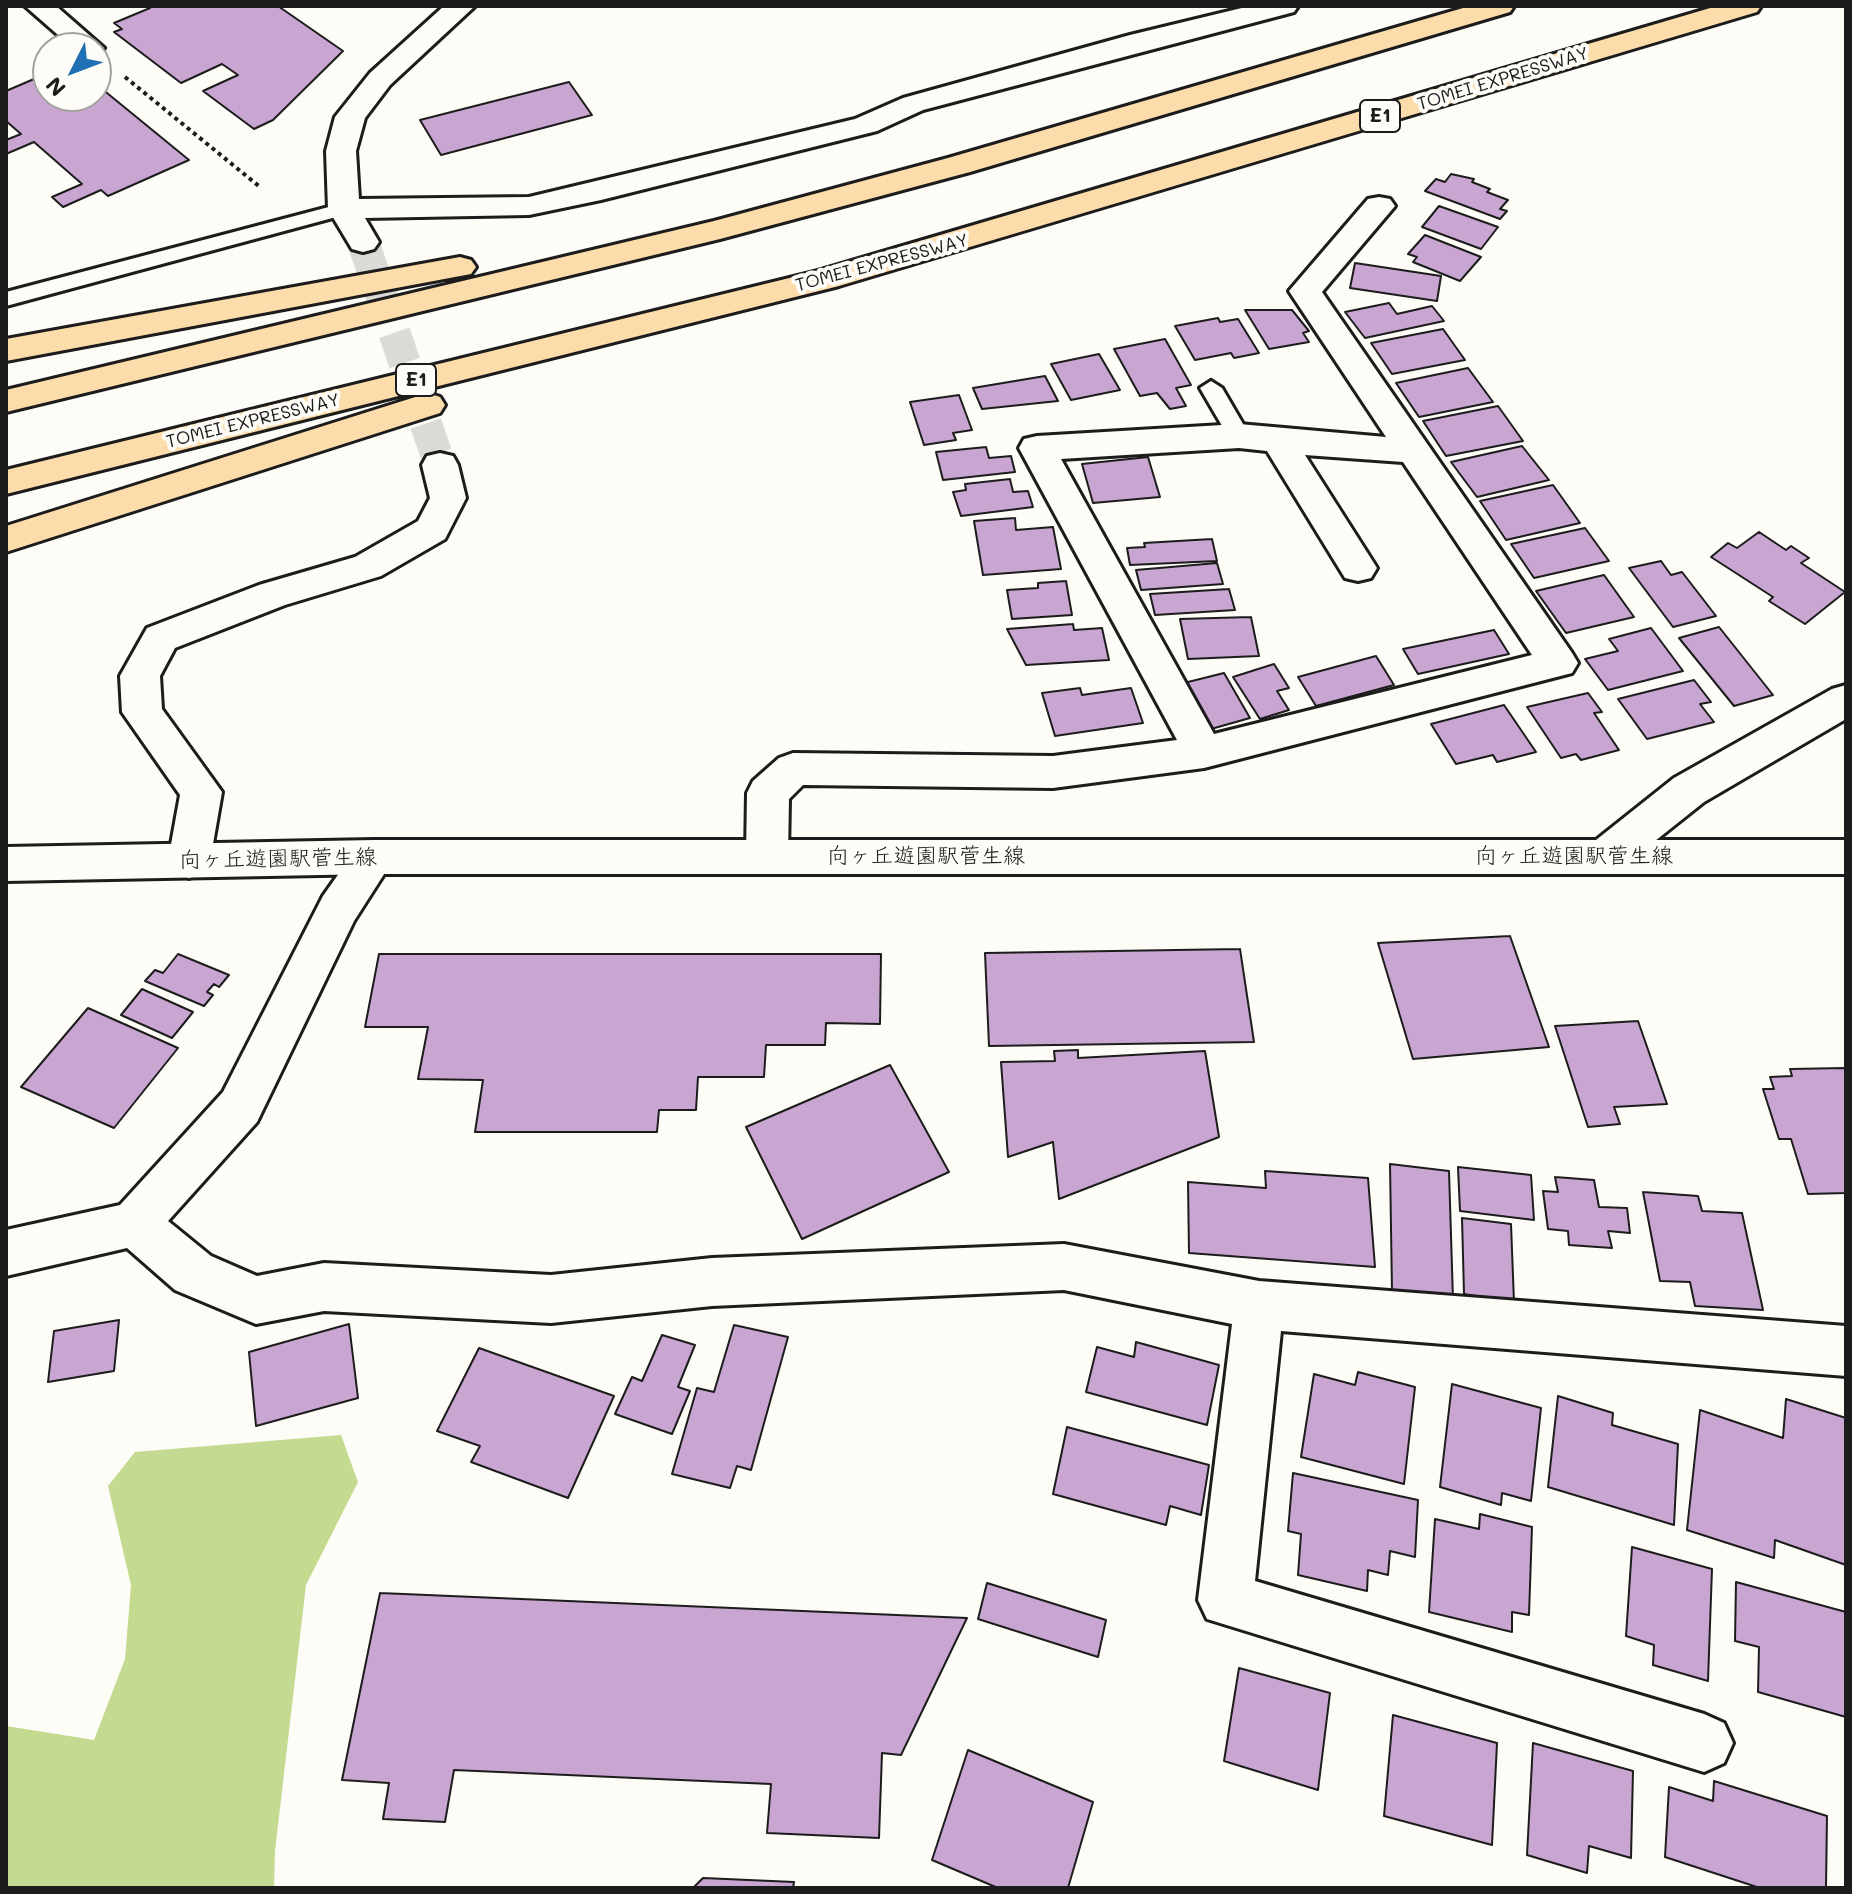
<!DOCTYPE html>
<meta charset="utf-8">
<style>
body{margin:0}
#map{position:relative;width:1852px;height:1894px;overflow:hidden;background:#fdfcf7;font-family:Mali,sans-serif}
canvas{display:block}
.frame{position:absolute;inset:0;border:8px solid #1c1c1c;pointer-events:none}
.north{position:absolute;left:32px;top:32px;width:80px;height:80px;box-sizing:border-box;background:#fdfcf7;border:2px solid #a3a29f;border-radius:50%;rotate:228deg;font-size:22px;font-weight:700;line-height:32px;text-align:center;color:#1c1c1c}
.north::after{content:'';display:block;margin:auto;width:28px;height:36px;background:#1f6fb2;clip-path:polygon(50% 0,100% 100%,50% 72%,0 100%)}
</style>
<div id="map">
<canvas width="1852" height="1894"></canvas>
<div class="frame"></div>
<div class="north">N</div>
</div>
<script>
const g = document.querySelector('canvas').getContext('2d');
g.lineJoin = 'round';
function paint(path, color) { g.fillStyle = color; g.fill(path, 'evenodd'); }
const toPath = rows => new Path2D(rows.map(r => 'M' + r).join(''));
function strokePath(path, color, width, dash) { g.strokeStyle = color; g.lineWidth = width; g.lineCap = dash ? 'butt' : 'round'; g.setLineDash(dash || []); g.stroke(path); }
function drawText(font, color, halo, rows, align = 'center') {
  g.font = font + ' Mali,"Klee One",sans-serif'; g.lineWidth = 8; g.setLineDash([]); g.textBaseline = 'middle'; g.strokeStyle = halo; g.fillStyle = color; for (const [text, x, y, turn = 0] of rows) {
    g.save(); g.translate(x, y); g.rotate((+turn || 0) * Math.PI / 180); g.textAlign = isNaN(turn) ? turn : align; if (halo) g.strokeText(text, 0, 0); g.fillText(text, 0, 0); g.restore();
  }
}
paint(toPath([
 [341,1435,358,1482,306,1585,275,1851,274,1888,6,1888,6,1726,94,1740,125,1659,131,1585,108,1486,135,1452]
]), '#c3da90');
const building = toPath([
 [147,6,278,6,343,51,273,120,254,129,203,91,238,75,222,64,181,83,114,32,122,29,114,23,150,8,147,6],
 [48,73,48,96,96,96,96,84,189,160,108,196,101,190,63,207,52,197,82,184,34,142,6,154,6,140,21,134,6,121,6,91,48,73],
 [569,82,592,115,441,155,420,120,569,82],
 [1451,174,1474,179,1472,182,1490,189,1487,192,1508,200,1500,209,1507,211,1500,219,1425,191,1436,179,1445,182,1451,174],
 [1439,206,1498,227,1481,249,1422,227,1439,206],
 [1425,235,1481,257,1460,281,1413,262,1417,257,1408,254,1425,235],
 [1355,263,1441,276,1437,301,1350,288,1355,263],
 [1389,303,1397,314,1432,306,1444,321,1365,338,1345,312,1389,303],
 [1245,310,1292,310,1309,331,1303,333,1309,342,1269,349,1245,310],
 [1218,318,1220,322,1238,319,1259,353,1234,358,1231,353,1195,360,1175,326,1218,318],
 [1443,329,1465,360,1392,374,1371,343,1443,329],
 [1165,339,1191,385,1176,388,1186,406,1170,409,1157,393,1140,396,1114,349,1165,339],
 [1099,354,1120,390,1071,400,1051,364,1099,354],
 [1468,368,1493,402,1419,417,1396,383,1468,368],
 [1045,376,1058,401,982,409,973,388,1045,376],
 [959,395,972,430,953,433,956,440,924,445,910,402,959,395],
 [1498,406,1523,441,1446,456,1423,421,1498,406],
 [1522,446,1549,480,1477,497,1451,462,1522,446],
 [986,447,989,458,1011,456,1015,472,943,480,936,452,986,447],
 [1148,457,1160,497,1093,503,1082,464,1148,457],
 [1010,479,1013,492,1028,491,1033,507,961,516,953,492,966,490,965,484,1010,479],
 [1553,485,1580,523,1506,540,1480,501,1553,485],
 [1015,518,1016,530,1053,527,1061,569,983,575,974,521,1015,518],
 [1585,528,1609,561,1534,578,1511,544,1585,528],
 [1759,532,1786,550,1791,546,1809,558,1801,563,1845,592,1805,624,1769,601,1773,597,1711,557,1728,543,1737,548,1759,532],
 [1212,539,1217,561,1130,565,1127,548,1145,547,1144,543,1212,539],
 [1661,561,1671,575,1682,572,1716,616,1673,627,1629,568,1661,561],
 [1217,563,1223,584,1141,590,1136,570,1217,563],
 [1604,575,1634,617,1566,633,1536,591,1604,575],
 [1066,581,1072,615,1012,619,1007,590,1038,588,1038,583,1066,581],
 [1229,589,1235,610,1155,615,1150,594,1229,589],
 [1251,617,1259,656,1188,659,1180,619,1251,617],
 [1073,624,1074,630,1102,628,1109,660,1026,665,1007,629,1073,624],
 [1719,627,1773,695,1734,706,1679,638,1719,627],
 [1651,628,1683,671,1608,690,1585,659,1618,651,1609,639,1651,628],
 [1494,630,1509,654,1418,674,1403,649,1494,630],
 [1376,656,1394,685,1316,706,1298,677,1376,656],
 [1274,664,1289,688,1277,691,1289,710,1260,719,1233,677,1274,664],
 [1224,673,1250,718,1211,729,1184,683,1224,673],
 [1694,680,1711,702,1700,704,1714,722,1647,739,1618,699,1694,680],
 [1080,688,1082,695,1131,688,1143,723,1055,736,1042,693,1080,688],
 [1588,693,1602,712,1594,713,1619,750,1581,760,1576,754,1561,758,1527,707,1588,693],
 [1504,705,1536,752,1497,762,1493,755,1456,764,1431,724,1504,705],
 [1510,936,1549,1047,1413,1059,1378,943,1510,936],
 [1240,949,1254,1042,989,1046,985,953,1240,949],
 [178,954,229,975,219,987,214,984,207,992,213,995,204,1006,145,981,155,970,163,973,178,954],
 [379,954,881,954,880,1024,826,1023,825,1045,766,1045,764,1077,698,1077,696,1110,659,1110,657,1132,475,1132,483,1080,418,1079,428,1027,365,1027,379,954],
 [142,989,193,1012,172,1038,121,1015,142,989],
 [88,1008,178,1048,114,1128,21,1087,88,1008],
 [1638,1021,1667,1104,1614,1107,1620,1124,1588,1127,1555,1026,1638,1021],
 [1078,1050,1078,1058,1205,1051,1219,1137,1059,1199,1053,1142,1008,1157,1001,1062,1055,1061,1054,1051,1078,1050],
 [890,1065,949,1172,802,1239,746,1127,890,1065],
 [1846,1068,1846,1193,1808,1194,1791,1139,1779,1139,1763,1089,1774,1089,1770,1077,1792,1076,1790,1069,1846,1068],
 [1390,1164,1449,1171,1453,1300,1392,1292,1390,1164],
 [1458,1167,1531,1175,1534,1220,1460,1211,1458,1167],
 [1265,1171,1368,1178,1375,1267,1189,1253,1188,1182,1266,1188,1265,1171],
 [1555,1177,1594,1180,1599,1207,1627,1208,1630,1233,1608,1231,1612,1248,1569,1245,1568,1231,1548,1229,1543,1191,1558,1192,1555,1177],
 [1643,1192,1698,1196,1702,1211,1742,1213,1763,1310,1695,1306,1690,1282,1660,1281,1643,1192],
 [1462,1218,1511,1224,1514,1302,1464,1294,1462,1218],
 [119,1320,114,1371,48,1382,54,1331,119,1320],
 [349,1324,358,1398,256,1426,249,1352,349,1324],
 [734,1325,788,1337,751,1470,737,1466,730,1488,672,1474,697,1388,714,1392,734,1325],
 [662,1335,695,1345,678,1387,690,1391,672,1434,615,1414,632,1377,642,1381,662,1335],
 [1136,1342,1219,1365,1207,1425,1086,1392,1097,1347,1134,1357,1136,1342],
 [479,1348,614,1396,568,1498,471,1462,480,1446,437,1431,479,1348],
 [1358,1372,1415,1387,1404,1484,1301,1457,1314,1374,1355,1385,1358,1372],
 [1452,1384,1541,1408,1531,1501,1502,1493,1501,1505,1440,1487,1452,1384],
 [1558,1396,1613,1413,1612,1425,1678,1444,1674,1525,1548,1487,1558,1396],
 [1786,1399,1846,1418,1846,1565,1775,1540,1774,1558,1687,1530,1700,1410,1783,1438,1786,1399],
 [1067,1427,1209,1465,1201,1515,1170,1506,1166,1525,1053,1494,1067,1427],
 [1293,1473,1418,1500,1415,1557,1390,1551,1388,1575,1368,1570,1367,1591,1298,1575,1301,1534,1288,1531,1293,1473],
 [1480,1514,1532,1527,1529,1615,1512,1612,1512,1632,1429,1612,1435,1519,1479,1529,1480,1514],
 [1632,1547,1712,1569,1708,1681,1653,1665,1654,1645,1626,1636,1632,1547],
 [1736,1582,1846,1612,1846,1717,1758,1692,1759,1647,1735,1641,1736,1582],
 [987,1583,1106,1620,1098,1657,978,1619,987,1583],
 [380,1593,967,1618,901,1755,882,1753,879,1838,767,1833,771,1784,454,1770,445,1822,383,1819,389,1783,342,1780,380,1593],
 [1239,1668,1330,1693,1318,1790,1224,1761,1239,1668],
 [1393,1715,1497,1743,1492,1845,1384,1816,1393,1715],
 [1533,1743,1633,1771,1631,1858,1589,1846,1587,1873,1527,1855,1533,1743],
 [968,1750,1093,1802,1068,1888,998,1888,932,1860,968,1750],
 [1714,1781,1827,1816,1826,1888,1760,1888,1665,1857,1669,1787,1713,1801,1714,1781],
 [703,1878,794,1882,793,1888,693,1888,703,1878]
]);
paint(building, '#c8a6d1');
strokePath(building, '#1c1c1c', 2);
strokePath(toPath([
 [363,242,440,465]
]), '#dbdad6', 32, [32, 16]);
const lane = toPath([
 [344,203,354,209,351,213,6,306,6,292,344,203],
 [1211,381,1222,388,1250,436,1247,441,1231,441,1228,436,1200,388,1211,381]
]);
const street = toPath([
 [25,6,56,6,104,48,96,55,96,48,73,48,25,6],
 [444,6,475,6,390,85,365,118,356,151,359,199,529,197,855,119,903,98,1130,35,1250,6,1298,6,1294,12,923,110,877,131,601,200,529,215,365,218,379,242,374,249,363,252,352,249,328,209,326,151,335,117,370,73,444,6],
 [1379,197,1390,199,1395,206,1322,292,1572,653,1578,663,1572,673,1204,768,1053,788,803,785,789,799,788,856,782,868,767,873,752,868,746,856,747,793,753,781,779,758,793,753,1053,756,1177,740,1019,448,1024,439,1037,436,1239,424,1386,437,1289,291,1368,199,1379,197],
 [1239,448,1267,451,1345,578,1358,581,1371,578,1377,568,1305,455,1403,462,1532,655,1214,734,1061,459,1239,448],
 [440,453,453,456,458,465,466,498,445,539,381,576,285,605,175,648,160,676,162,709,222,792,210,861,204,873,189,878,174,873,168,861,180,795,122,712,120,676,147,628,259,585,355,557,418,521,430,498,422,465,427,456,440,453],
 [1846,685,1846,719,1704,802,1621,868,1606,873,1591,868,1585,856,1591,844,1674,778,1832,689,1846,685],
 [374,840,389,845,395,857,354,921,257,1122,168,1221,211,1256,257,1276,324,1263,551,1275,712,1258,1064,1244,1259,1281,1846,1326,1846,1376,1281,1331,1255,1581,1704,1714,1724,1723,1733,1743,1724,1763,1704,1772,1207,1619,1198,1600,1232,1324,1064,1290,712,1306,551,1323,324,1311,256,1324,175,1290,127,1248,6,1276,6,1230,120,1205,223,1092,323,896,359,845,374,840]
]);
const secondary = toPath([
 [374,840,1846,840,1846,874,374,874,6,881,6,847,374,840]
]);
const highway = toPath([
 [1470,6,1514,6,1510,12,970,172,720,239,6,412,6,390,714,221,948,158,1470,6],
 [1717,6,1761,6,1757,12,839,286,6,494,6,470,818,271,1717,6],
 [460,257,471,260,476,267,471,274,6,361,6,339,460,257],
 [428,393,440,397,445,405,440,413,6,552,6,526,428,393]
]);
strokePath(lane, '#1c1c1c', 6);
strokePath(street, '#1c1c1c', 6);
strokePath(secondary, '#1c1c1c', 6);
strokePath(highway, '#1c1c1c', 6);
strokePath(toPath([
 [125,77,260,187]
]), '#1c1c1c', 4, [4, 4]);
paint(lane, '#fdfcf7');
paint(street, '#fdfcf7');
paint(secondary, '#fdfcf7');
paint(highway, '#fddcac');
drawText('18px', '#1c1c1c', '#fdfcf7', [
 ["TOMEI EXPRESSWAY",1503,79,-17],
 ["TOMEI EXPRESSWAY",882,263,-15],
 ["TOMEI EXPRESSWAY",253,421,-14]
]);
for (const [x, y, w] of [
 [1380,116,40],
 [416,380,40]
]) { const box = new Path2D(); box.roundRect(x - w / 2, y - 16, w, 32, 6); g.fillStyle = '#fdfcf7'; g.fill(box); strokePath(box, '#1c1c1c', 2); }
drawText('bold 20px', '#1c1c1c', null, [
 ["E1",1380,116],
 ["E1",416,380]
]);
drawText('22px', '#1c1c1c', '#fdfcf7', [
 ["向ヶ丘遊園駅菅生線",926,856],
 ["向ヶ丘遊園駅菅生線",1574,856],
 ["向ヶ丘遊園駅菅生線",278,859,-1]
]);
</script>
